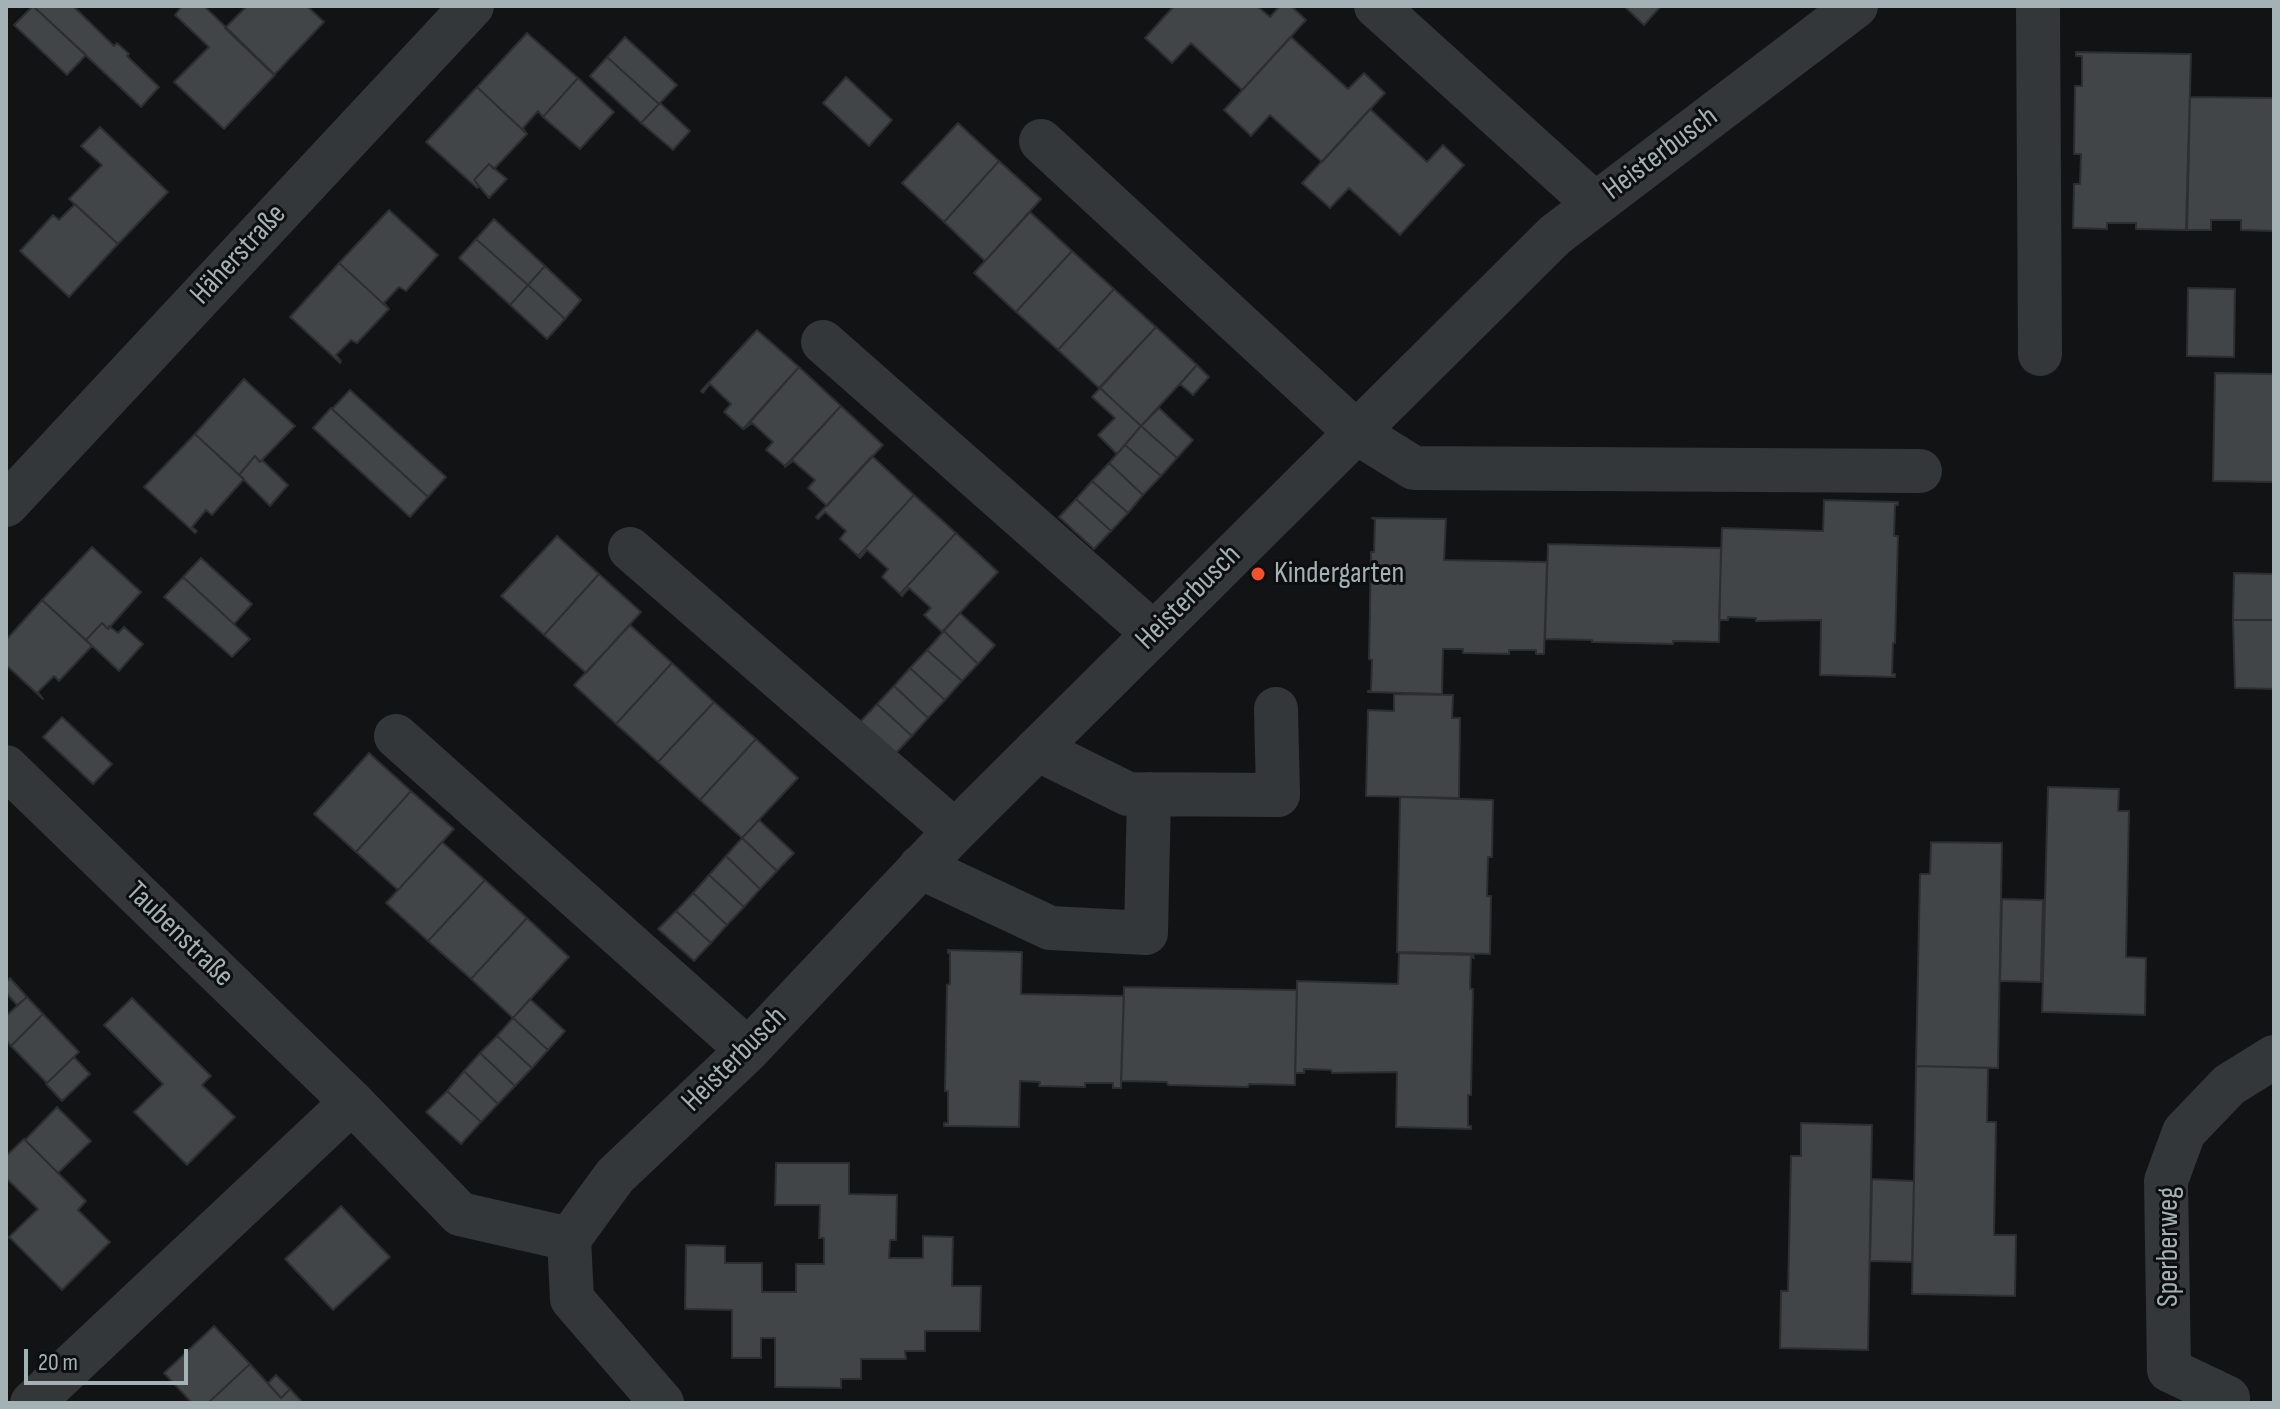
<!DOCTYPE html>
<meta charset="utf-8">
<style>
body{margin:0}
#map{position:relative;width:2280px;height:1409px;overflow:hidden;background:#121314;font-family:"Sofia Sans Condensed",sans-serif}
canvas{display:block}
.frame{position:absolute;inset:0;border:8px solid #a4b1b5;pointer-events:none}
.scale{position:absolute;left:24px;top:1349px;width:164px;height:36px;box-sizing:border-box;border:4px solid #a4b1b5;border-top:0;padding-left:10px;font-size:24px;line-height:28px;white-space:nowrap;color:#a4b1b5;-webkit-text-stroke:6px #0d0e0f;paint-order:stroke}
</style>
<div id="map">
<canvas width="2280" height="1409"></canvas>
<div class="frame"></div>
<div class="scale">20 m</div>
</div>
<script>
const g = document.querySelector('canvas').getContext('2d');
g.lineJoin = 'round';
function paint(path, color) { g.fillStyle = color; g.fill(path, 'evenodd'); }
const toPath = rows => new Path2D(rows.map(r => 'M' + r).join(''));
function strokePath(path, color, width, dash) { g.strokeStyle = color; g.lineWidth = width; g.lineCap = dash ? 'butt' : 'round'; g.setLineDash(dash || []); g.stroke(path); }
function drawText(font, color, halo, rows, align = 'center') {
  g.font = font + ' "Sofia Sans Condensed",sans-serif'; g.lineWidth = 6; g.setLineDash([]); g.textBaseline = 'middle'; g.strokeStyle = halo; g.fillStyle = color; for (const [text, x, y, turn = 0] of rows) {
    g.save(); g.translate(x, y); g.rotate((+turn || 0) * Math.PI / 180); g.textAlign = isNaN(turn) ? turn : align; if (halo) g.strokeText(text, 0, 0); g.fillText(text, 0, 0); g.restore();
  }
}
const building = toPath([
 [33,6,86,55,67,75,14,25,33,6],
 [33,6,73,6,114,46,117,43,129,54,127,56,159,87,141,107,33,6],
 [182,6,204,6,275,75,224,129,174,82,209,47,175,15,182,6],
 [247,6,307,6,324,22,274,75,225,28,247,6],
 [1174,6,1257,6,1270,17,1280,6,1291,6,1306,20,1242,90,1191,43,1172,63,1145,38,1174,6],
 [1624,6,1661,6,1644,25,1624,6],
 [527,33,578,78,543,117,538,111,523,128,527,134,477,87,527,33],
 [625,37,677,85,659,104,607,57,625,37],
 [1291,37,1348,89,1364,73,1385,93,1322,162,1270,115,1251,136,1224,110,1291,37],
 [2076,52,2191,54,2186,230,2136,229,2136,223,2107,223,2107,229,2073,228,2074,184,2080,184,2081,154,2074,154,2075,86,2082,86,2082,56,2076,56,2076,52],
 [607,57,659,104,641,123,590,76,607,57],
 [846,77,892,120,869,146,823,103,846,77],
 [578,78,614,112,580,149,543,117,578,78],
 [477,87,527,134,494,169,489,164,474,180,479,186,477,188,426,142,477,87],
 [2190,97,2274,98,2274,231,2241,230,2241,220,2211,220,2211,230,2187,230,2190,97],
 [660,103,690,131,673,150,641,123,660,103],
 [1370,109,1427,162,1443,145,1464,165,1400,235,1349,188,1330,208,1302,183,1370,109],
 [958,123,999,161,944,222,902,183,958,123],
 [100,127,168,192,118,244,69,199,102,165,81,146,100,127],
 [999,161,1041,199,985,261,944,222,999,161],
 [489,164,507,179,489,198,474,180,489,164],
 [75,204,118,244,69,297,20,251,53,215,59,220,75,204],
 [389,210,438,255,406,291,399,287,384,303,389,309,339,263,389,210],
 [1030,212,1072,251,1016,312,974,273,1030,212],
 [494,219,545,266,528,285,476,239,494,219],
 [476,239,528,285,510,305,459,258,476,239],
 [1072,251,1114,289,1058,350,1016,312,1072,251],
 [339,263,389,309,357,343,351,340,336,355,341,361,340,363,290,317,339,263],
 [545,266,581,300,565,319,528,285,545,266],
 [528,285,565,319,547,339,510,305,528,285],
 [2188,288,2235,289,2234,357,2187,356,2188,288],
 [1114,289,1156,327,1099,388,1058,350,1114,289],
 [1156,327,1197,365,1141,426,1100,388,1156,327],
 [757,330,799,367,743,429,724,412,731,404,710,384,703,393,701,391,757,330],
 [1197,365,1209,377,1193,395,1180,384,1197,365],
 [799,367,841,406,785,466,766,450,773,442,752,423,744,429,799,367],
 [2215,373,2274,374,2274,482,2213,481,2215,373],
 [244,379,295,426,260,462,255,456,239,475,195,434,244,379],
 [1100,388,1141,426,1117,454,1098,435,1115,418,1092,397,1100,388],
 [350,390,446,477,428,497,332,409,350,390],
 [841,406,883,445,827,506,808,488,815,480,793,461,785,467,841,406],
 [331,408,428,497,410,517,313,428,331,408],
 [1159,408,1193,440,1177,458,1141,426,1159,408],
 [1141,426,1177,458,1161,476,1125,445,1141,426],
 [195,434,244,479,212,515,206,510,192,527,197,531,195,533,144,487,195,434],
 [1125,445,1161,476,1143,495,1109,463,1125,445],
 [255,456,260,462,262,460,288,485,270,506,239,475,255,456],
 [872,456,914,495,858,556,840,539,846,531,825,512,818,519,816,517,872,456],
 [1109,463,1143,495,1128,513,1092,481,1109,463],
 [1092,481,1128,513,1111,531,1076,499,1092,481],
 [914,495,956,533,900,594,882,577,888,569,867,550,860,558,858,556,914,495],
 [1076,499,1111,531,1094,549,1059,517,1076,499],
 [1824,500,1898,502,1898,505,1895,505,1894,536,1898,536,1895,643,1893,643,1892,674,1895,674,1895,677,1820,675,1821,620,1756,621,1756,618,1728,617,1728,620,1719,620,1722,528,1823,531,1824,500],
 [1372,518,1446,519,1444,560,1547,562,1544,654,1536,654,1536,650,1509,650,1509,654,1463,653,1463,649,1443,649,1442,694,1368,692,1368,691,1371,691,1372,660,1369,659,1371,552,1374,552,1375,520,1372,518],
 [956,533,998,572,942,632,924,615,931,608,909,588,902,596,900,594,956,533],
 [557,536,599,574,544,635,501,596,557,536],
 [1548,544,1721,548,1719,642,1673,641,1673,644,1592,642,1592,640,1545,639,1548,544],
 [92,547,141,592,108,629,102,623,86,640,42,600,92,547],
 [201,558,252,604,234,624,183,577,201,558],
 [2234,573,2274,574,2274,620,2233,620,2234,573],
 [599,574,641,612,586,673,544,635,599,574],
 [183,577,250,639,232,657,164,597,183,577],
 [42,600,92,646,59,681,54,676,38,692,43,699,6,665,6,640,42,600],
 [960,613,995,645,978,664,944,631,960,613],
 [2233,620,2274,620,2274,689,2235,688,2233,620],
 [102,623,108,629,109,626,118,633,124,627,143,644,119,671,86,640,102,623],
 [630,625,672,663,616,724,574,685,630,625],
 [944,631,978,664,962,681,927,650,944,631],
 [927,650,962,681,945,700,910,668,927,650],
 [672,663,714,702,658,762,616,724,672,663],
 [910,668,945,700,928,718,894,686,910,668],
 [894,686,928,718,912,736,877,704,894,686],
 [1394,694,1453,695,1452,718,1460,718,1459,798,1366,796,1368,710,1394,711,1394,694],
 [714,702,756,739,700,800,658,762,714,702],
 [877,704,912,736,895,754,860,722,877,704],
 [62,717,112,764,93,784,43,737,62,717],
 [756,739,798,778,742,838,700,800,756,739],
 [369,753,411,791,356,852,314,814,369,753],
 [2048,787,2119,789,2118,811,2129,811,2126,957,2146,958,2145,1015,2042,1012,2048,787],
 [411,791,454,829,398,890,356,852,411,791],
 [1400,797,1493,800,1492,857,1488,857,1487,896,1491,896,1490,954,1397,952,1400,797],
 [759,820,794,853,777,871,742,838,759,820],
 [742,838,777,871,760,889,726,856,742,838],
 [442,842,485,880,428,941,386,903,442,842],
 [1931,842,2002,843,1998,1068,1916,1066,1920,874,1930,874,1931,842],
 [726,856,760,889,744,907,709,875,726,856],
 [709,875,744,907,727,925,693,893,709,875],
 [485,880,527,918,471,979,428,941,485,880],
 [693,893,727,925,711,943,676,911,693,893],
 [2002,899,2043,900,2041,982,2000,981,2002,899],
 [676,911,711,943,694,961,658,929,676,911],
 [527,918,569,957,513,1018,471,979,527,918],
 [948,950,1022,952,1021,994,1124,996,1121,1088,1113,1088,1113,1083,1085,1083,1085,1087,1039,1086,1040,1082,1020,1081,1019,1127,944,1126,944,1123,948,1123,948,1091,945,1091,947,985,950,984,950,953,948,953,948,950],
 [1399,953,1473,955,1474,958,1471,957,1470,989,1473,989,1471,1095,1468,1095,1468,1126,1471,1126,1471,1129,1396,1127,1397,1072,1332,1073,1331,1070,1304,1069,1304,1073,1295,1073,1297,981,1398,984,1399,953],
 [10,978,27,997,17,1005,6,993,6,982,10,978],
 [1124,987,1297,990,1295,1085,1249,1084,1248,1087,1168,1085,1167,1082,1121,1081,1124,987],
 [27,997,43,1014,11,1046,6,1040,6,1016,27,997],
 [132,998,211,1076,202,1085,235,1117,187,1165,134,1112,163,1084,104,1025,132,998],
 [530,999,565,1031,548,1050,513,1018,530,999],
 [43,1014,79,1052,47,1083,11,1046,43,1014],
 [513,1018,548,1050,532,1068,497,1036,513,1018],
 [497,1036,532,1068,515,1086,480,1053,497,1036],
 [480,1053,515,1086,498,1104,464,1071,480,1053],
 [74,1057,90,1074,62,1101,46,1084,74,1057],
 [1916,1066,1988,1068,1987,1122,1996,1122,1994,1235,2016,1235,2015,1296,1912,1294,1916,1066],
 [464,1071,498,1104,481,1122,447,1091,464,1071],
 [447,1091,481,1122,461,1144,426,1112,447,1091],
 [57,1107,91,1141,58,1173,25,1140,57,1107],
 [1801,1123,1872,1125,1868,1350,1780,1348,1781,1291,1788,1291,1791,1156,1801,1156,1801,1123],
 [24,1139,86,1201,78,1210,110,1242,62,1290,9,1237,38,1209,6,1178,6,1156,24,1139],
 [776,1163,849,1163,849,1194,897,1195,896,1240,890,1240,889,1258,923,1258,923,1236,953,1237,952,1286,981,1286,980,1331,925,1331,925,1351,905,1351,906,1359,861,1359,861,1379,841,1379,841,1388,775,1387,775,1338,761,1338,761,1358,732,1358,732,1310,685,1309,686,1245,725,1246,725,1263,762,1263,762,1292,796,1292,796,1264,824,1264,824,1238,819,1238,820,1205,775,1205,776,1163],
 [1872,1179,1914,1181,1912,1262,1870,1261,1872,1179],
 [341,1206,390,1257,333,1310,285,1259,341,1206],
 [214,1326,250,1364,208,1403,192,1403,164,1373,214,1326],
 [250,1364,281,1398,290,1389,303,1403,208,1403,250,1364],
 [276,1375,290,1389,281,1398,268,1383,276,1375]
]);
paint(building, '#414547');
strokePath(building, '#2c2e30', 2);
strokePath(toPath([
 [1376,6,1595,204],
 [2038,6,2040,354],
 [1041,141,1356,432,1414,468,1920,471],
 [823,342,1153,633],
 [6,505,472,6],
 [630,549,955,831],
 [396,736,748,1050],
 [1037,749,1128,794,1278,795,1276,709],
 [6,767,352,1102,460,1214,569,1239],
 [920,867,1050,928,1146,933,1149,794],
 [569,1239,615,1176,748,1050,955,831,1555,235,1856,6],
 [569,1239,572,1299,662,1403],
 [2228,1398,2169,1370,2166,1181,2184,1132,2229,1085,2274,1057],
 [32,1403,352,1102]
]), '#333739', 44);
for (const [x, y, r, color] of [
 [1258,574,8,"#f4502a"]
]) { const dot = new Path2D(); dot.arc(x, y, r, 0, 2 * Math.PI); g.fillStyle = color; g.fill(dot); strokePath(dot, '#0d0e0f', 3); }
drawText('30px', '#a4b1b5', '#0d0e0f', [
 ["Heisterbusch",1661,154,-37],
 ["Häherstraße",239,255,-47],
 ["Heisterbusch",1189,598,-45],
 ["Taubenstraße",179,935,44],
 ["Heisterbusch",735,1060,-45],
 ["Sperberweg",2169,1247,-90]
]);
drawText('30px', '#a4b1b5', '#0d0e0f', [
 ["Kindergarten",1274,574]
], 'left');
</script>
